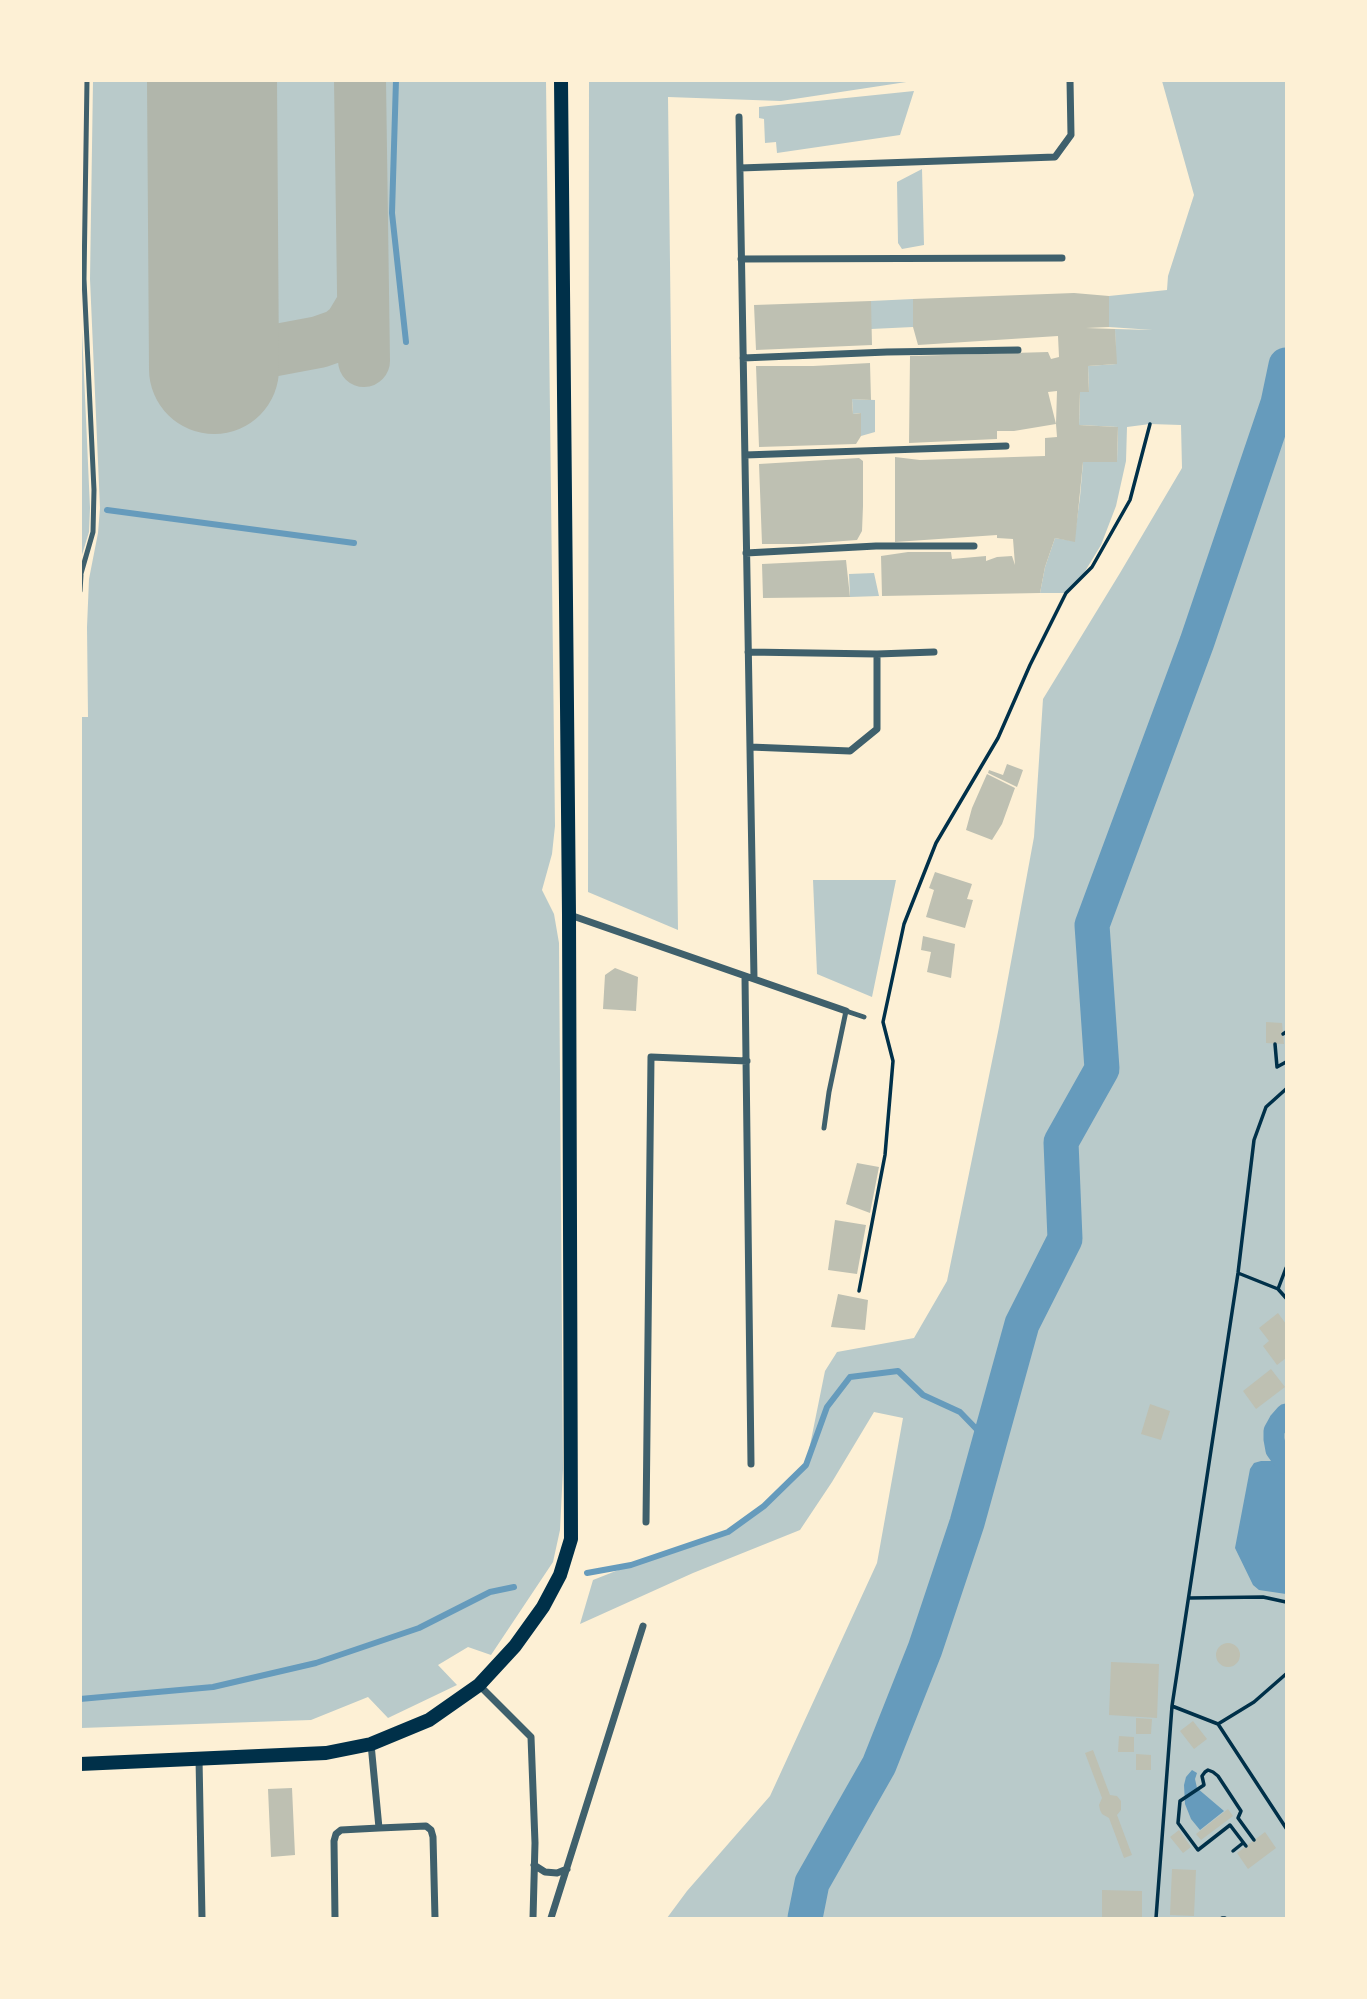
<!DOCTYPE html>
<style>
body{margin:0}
#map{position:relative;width:1367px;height:1999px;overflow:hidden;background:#fdf0d5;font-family:"Crimson Pro",serif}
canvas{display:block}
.frame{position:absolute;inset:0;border:82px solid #fdf0d5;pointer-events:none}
</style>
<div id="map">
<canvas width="1367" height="1999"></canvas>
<div class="frame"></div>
</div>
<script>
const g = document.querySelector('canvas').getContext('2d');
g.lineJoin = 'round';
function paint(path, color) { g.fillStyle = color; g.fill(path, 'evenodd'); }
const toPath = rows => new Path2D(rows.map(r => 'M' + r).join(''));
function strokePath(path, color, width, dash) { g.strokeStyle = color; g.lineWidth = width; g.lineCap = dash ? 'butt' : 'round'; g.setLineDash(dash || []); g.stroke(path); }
paint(toPath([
 [93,81,168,81,170,379,237,378,347,347,345,369,378,369,376,81,546,81,555,826,552,854,542,890,554,914,559,943,563,1469,560,1530,553,1562,491,1655,468,1647,438,1665,457,1685,388,1718,368,1697,311,1720,81,1728,80,717,88,717,87,627,89,579,98,533,100,508,90,279],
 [250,81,343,81,345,289,335,308,321,323,273,336,261,337,252,333],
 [589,81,913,81,781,101,668,97,678,930,588,892],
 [1162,81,1286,81,1286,1918,667,1918,687,1891,770,1796,877,1563,903,1418,874,1412,832,1482,800,1530,693,1573,580,1624,593,1580,631,1565,728,1532,764,1506,806,1465,825,1371,837,1352,914,1338,947,1281,999,1027,1034,837,1043,699,1120,573,1182,468,1181,425,1150,424,1127,427,1126,461,1116,506,1101,545,1084,573,1066,593,1040,593,1045,567,1055,538,1074,541,1080,497,1083,462,1117,461,1118,427,1079,425,1080,392,1089,391,1088,366,1116,364,1115,329,1153,330,1109,327,1109,296,1167,290,1168,276,1194,195],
 [914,91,900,135,777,153,776,142,765,143,764,119,759,118,759,107],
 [922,169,924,245,902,249,898,243,897,182],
 [80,286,90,508,89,532,81,558],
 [913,299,913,327,871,329,871,301],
 [852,399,875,400,875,432,861,436,861,413,853,414],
 [874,573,879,596,850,597,849,574],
 [813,880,896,880,872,997,817,974]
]), '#b9caca');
paint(toPath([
 [1261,1461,1286,1461,1286,1594,1259,1590,1253,1585,1235,1548,1250,1469,1254,1463],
 [1192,1770,1197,1773,1195,1779,1197,1788,1224,1811,1200,1830,1191,1819,1185,1804,1184,1785,1186,1777]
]), '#669bbc');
strokePath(toPath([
 [396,80,392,213,406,342],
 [107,510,354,543],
 [587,1573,631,1565,728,1532,764,1506,806,1465,827,1407,850,1377,898,1371,923,1395,960,1412,989,1442],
 [80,1699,213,1687,316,1663,419,1628,490,1592,514,1587]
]), '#669bbc', 6);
strokePath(toPath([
 [1286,1414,1279,1422,1274,1431,1274,1439,1276,1450,1286,1464]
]), '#669bbc', 21);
strokePath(toPath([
 [805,1918,812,1883,879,1765,925,1649,967,1523,1022,1324,1065,1239,1061,1142,1102,1069,1092,925,1197,642,1278,403,1286,365]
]), '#669bbc', 35);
strokePath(toPath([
 [360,80,364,361],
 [214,304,226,332,238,345,253,351,271,351,319,342,339,335,350,326,362,306]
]), '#b1b6ab', 52);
strokePath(toPath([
 [212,80,214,369]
]), '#b1b6ab', 130);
paint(toPath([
 [1074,293,1109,296,1109,327,1086,328,1115,329,1117,364,1088,366,1089,392,1080,392,1079,425,1118,427,1117,462,1083,462,1075,542,1055,538,1045,567,1040,593,882,596,881,556,908,552,951,552,952,559,986,556,986,561,997,557,1012,556,1015,565,1013,539,997,538,997,535,895,542,895,457,920,460,1045,456,1045,438,1057,437,1056,424,1014,431,997,431,997,439,909,443,910,356,1048,352,1051,359,1059,357,1058,336,918,345,913,327,913,299],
 [1057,391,1056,424,1048,392],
 [871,301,872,345,756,350,754,305],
 [870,363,871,400,852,399,853,414,861,413,861,436,856,444,759,447,756,366,813,366],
 [859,458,863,461,863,506,862,531,857,540,803,544,762,544,759,464],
 [846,560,850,597,763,598,762,564],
 [1007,764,1023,770,1017,787,988,773,989,770,1003,775],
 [987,774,1015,788,1002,824,992,840,966,830,972,808],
 [935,872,972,884,967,899,973,900,965,928,926,917,934,890,929,888],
 [923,936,955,944,951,978,927,972,931,952,921,950],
 [615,968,638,977,636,1011,603,1009,605,975],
 [1266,1022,1282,1023,1284,1044,1266,1043],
 [857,1163,879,1167,870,1213,846,1204],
 [835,1220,866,1225,857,1274,828,1270],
 [838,1294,868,1300,865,1330,831,1327],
 [1278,1313,1286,1324,1286,1358,1277,1365,1263,1346,1269,1341,1259,1328],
 [1271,1369,1285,1387,1256,1409,1243,1391],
 [1150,1404,1170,1411,1161,1440,1141,1434],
 '1216 1655a12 12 0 1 1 24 0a12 12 0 1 1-24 0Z',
 [1111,1662,1159,1664,1157,1718,1109,1715],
 [1136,1718,1152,1719,1151,1734,1136,1734],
 [1193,1721,1207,1739,1194,1749,1180,1731],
 [1119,1736,1134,1737,1134,1752,1118,1752],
 [1093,1750,1110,1795,1117,1796,1121,1801,1121,1810,1117,1815,1132,1855,1124,1858,1109,1818,1102,1814,1100,1810,1099,1805,1102,1798,1085,1753],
 [1136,1754,1151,1755,1151,1770,1136,1770],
 [292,1788,295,1855,271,1857,268,1789],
 [1228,1809,1233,1816,1201,1840,1196,1834],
 [1179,1830,1191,1847,1183,1853,1170,1837],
 [1265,1832,1276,1848,1248,1869,1237,1853],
 [1172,1869,1196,1870,1194,1916,1170,1915],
 [1102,1890,1142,1891,1142,1917,1102,1917]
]), '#bec0b2');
strokePath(toPath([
 [1283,1034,1286,1032],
 [1275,1044,1277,1067,1286,1062],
 [1238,1273,1278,1289,1286,1298],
 [1278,1289,1286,1268],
 [859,1291,885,1155,893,1061,883,1022,904,924,936,843,998,738,1030,665,1066,593,1092,567,1130,500,1150,424],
 [1189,1598,1263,1597,1286,1602],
 [1172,1706,1218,1724,1286,1828],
 [1218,1724,1254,1702,1286,1674],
 [1246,1846,1230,1825,1198,1850,1178,1823,1180,1801,1204,1785,1202,1776,1205,1772,1208,1770,1213,1772,1218,1776,1241,1811,1238,1818,1254,1840],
 [1233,1851,1243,1843],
 [1156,1918,1172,1706,1238,1273,1254,1140,1266,1107,1286,1089],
 [1222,1918,1225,1918]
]), '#003049', 3.5);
strokePath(toPath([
 [80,577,93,532,94,490,84,279,87,80],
 [80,591,81,575],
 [824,1128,829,1092,846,1011,864,1017]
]), '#3f606c', 5);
strokePath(toPath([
 [739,117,754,978],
 [740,168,1055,157,1071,135,1070,80],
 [741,259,1062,258],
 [743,358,887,352,1018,350],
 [745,455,1006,446],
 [746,553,876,546,974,546],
 [748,652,877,654,934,652],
 [750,747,850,751,877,729,877,654],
 [570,915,846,1011],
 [745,977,751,1464],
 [646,1522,651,1057,747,1061],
 [479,1685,531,1737,535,1843,533,1918],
 [199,1758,202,1918],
 [379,1828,426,1826,431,1830,433,1837,435,1918],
 [534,1865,545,1872,557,1873,567,1869],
 [335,1918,334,1841,336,1834,341,1830,379,1828,371,1744],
 [551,1918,643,1626]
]), '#3f606c', 7);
strokePath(toPath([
 [80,1764,326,1753,371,1744,429,1720,479,1685,515,1646,543,1607,560,1575,571,1539,569,914,561,80]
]), '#003049', 14);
</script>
